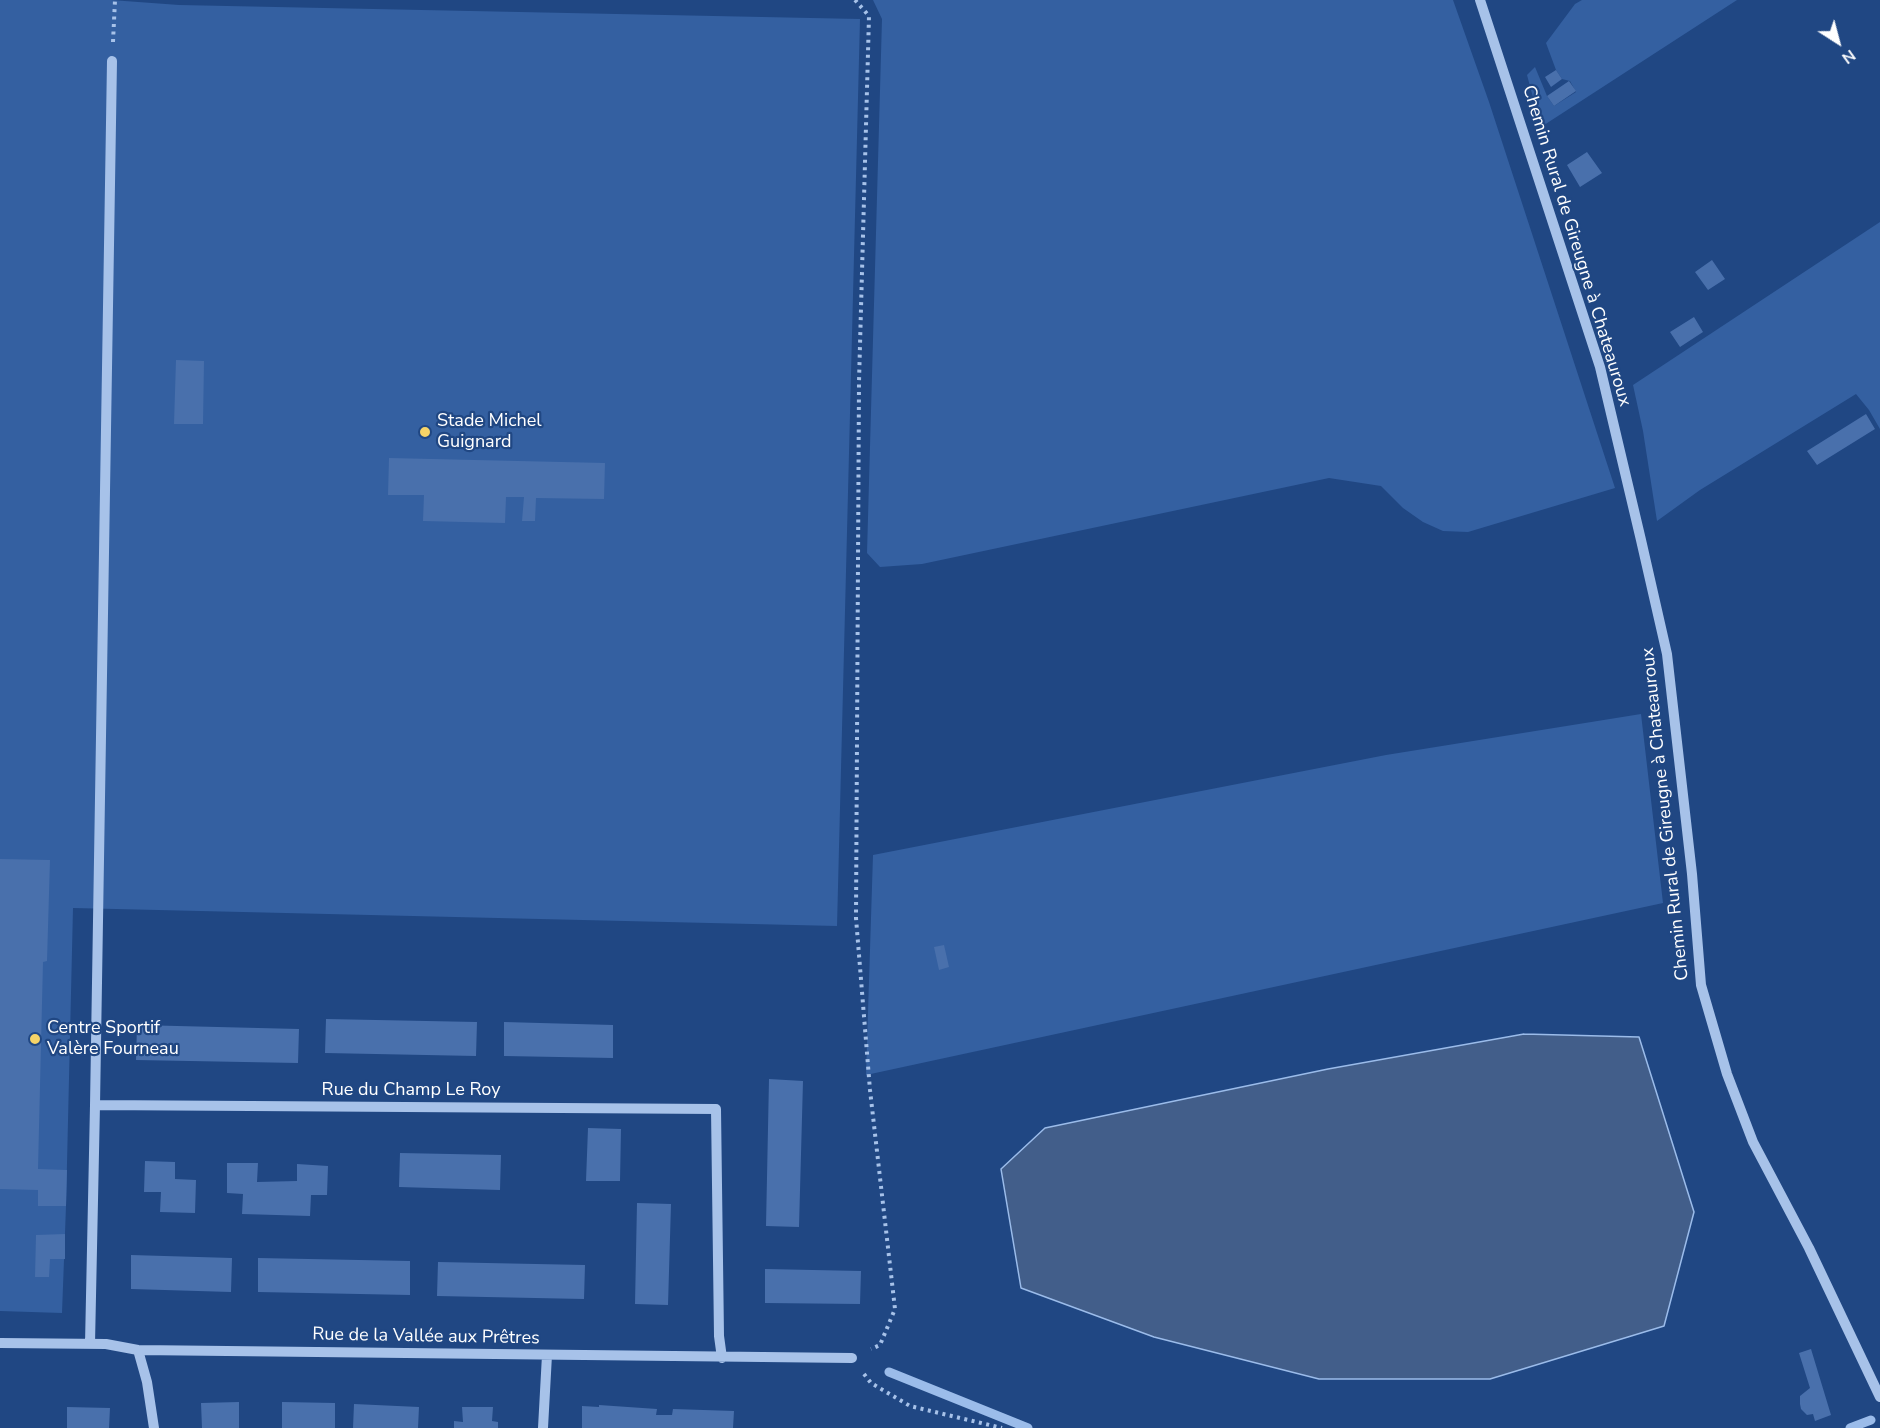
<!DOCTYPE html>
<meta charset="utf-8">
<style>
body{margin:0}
#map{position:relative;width:1880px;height:1428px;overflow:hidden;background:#204783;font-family:"Nunito Sans",sans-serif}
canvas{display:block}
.north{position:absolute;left:1808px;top:12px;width:60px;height:60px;-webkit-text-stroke:4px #204783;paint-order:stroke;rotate:144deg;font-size:16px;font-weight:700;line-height:24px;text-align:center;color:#fff}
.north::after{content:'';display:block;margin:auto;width:21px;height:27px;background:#fff;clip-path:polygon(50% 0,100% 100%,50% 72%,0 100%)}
</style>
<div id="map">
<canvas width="1880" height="1428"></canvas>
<div class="north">N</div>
</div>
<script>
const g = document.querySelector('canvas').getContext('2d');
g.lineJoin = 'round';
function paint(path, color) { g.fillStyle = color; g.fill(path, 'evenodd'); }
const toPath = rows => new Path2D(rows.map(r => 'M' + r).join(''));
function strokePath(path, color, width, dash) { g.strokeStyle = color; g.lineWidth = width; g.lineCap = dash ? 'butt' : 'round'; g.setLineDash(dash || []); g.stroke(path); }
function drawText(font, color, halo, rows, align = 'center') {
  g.font = font + ' "Nunito Sans",sans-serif'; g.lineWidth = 4.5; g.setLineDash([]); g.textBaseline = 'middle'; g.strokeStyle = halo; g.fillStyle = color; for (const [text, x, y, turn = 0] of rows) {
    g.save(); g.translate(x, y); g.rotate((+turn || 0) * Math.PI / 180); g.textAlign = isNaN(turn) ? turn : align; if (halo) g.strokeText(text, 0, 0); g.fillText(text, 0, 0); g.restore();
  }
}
paint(toPath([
 [0,0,111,0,179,5,860,19,837,926,73,908,66,1206,62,1313,0,1311],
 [873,0,1453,0,1489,102,1615,488,1468,532,1443,531,1423,522,1403,508,1381,486,1329,478,922,564,880,567,867,553,882,19],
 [1582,0,1737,0,1541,127,1527,75,1535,67,1547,96,1554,106,1576,92,1570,81,1562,79,1556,70,1546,43,1575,4],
 [1880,222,1880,429,1869,410,1856,394,1700,490,1657,521,1643,431,1633,385],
 [1641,714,1663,903,866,1075,873,855,1386,755]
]), '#3460a1');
const water = toPath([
 [1524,1034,1639,1037,1694,1212,1664,1326,1490,1379,1319,1379,1154,1337,1021,1288,1001,1169,1045,1128,1328,1069,1524,1034]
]);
paint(water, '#425e8a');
strokePath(water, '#9bbcea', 1.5);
strokePath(toPath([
 [889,1372,1028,1428],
 [1850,1428,1871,1420]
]), '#9bbcea', 9);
paint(toPath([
 [1556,70,1562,79,1551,87,1545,77],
 [1569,81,1576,91,1554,106,1547,96],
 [1587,152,1602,173,1580,187,1567,165],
 [1712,260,1725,279,1708,290,1695,272],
 [1694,317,1703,332,1680,347,1670,332],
 [176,360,204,361,203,424,174,424],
 [1866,414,1875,429,1817,465,1807,451],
 [389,458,605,463,604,499,536,498,535,521,522,521,524,497,506,497,505,523,423,521,424,495,388,495],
 [0,859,50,860,47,961,43,962,38,1169,67,1170,66,1206,38,1206,38,1190,0,1189],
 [944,945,949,967,939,970,934,947],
 [326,1019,477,1022,476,1056,325,1053],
 [504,1022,613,1025,613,1058,504,1056],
 [137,1025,299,1029,298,1063,136,1060],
 [769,1079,803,1081,799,1227,766,1226],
 [588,1128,621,1129,620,1181,586,1181],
 [400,1153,501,1155,500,1190,399,1187],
 [145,1161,175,1162,175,1179,196,1180,195,1213,160,1212,161,1192,144,1192],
 [227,1163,258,1163,257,1182,297,1181,297,1164,328,1166,327,1195,311,1195,310,1216,242,1214,243,1194,227,1193],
 [637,1203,671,1204,668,1305,635,1304],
 [65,1234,65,1259,50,1259,49,1277,35,1277,36,1235],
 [131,1255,232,1258,231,1292,131,1289],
 [258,1258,410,1261,410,1295,258,1292],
 [438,1262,585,1265,584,1299,437,1296],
 [765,1269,861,1271,860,1304,765,1303],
 [1811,1349,1831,1415,1815,1421,1813,1414,1807,1415,1801,1409,1800,1404,1800,1396,1810,1388,1799,1353],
 [239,1402,239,1428,202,1428,201,1403],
 [282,1402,335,1403,335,1428,282,1428],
 [354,1404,419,1407,418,1428,353,1428],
 [599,1405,657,1409,656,1415,672,1415,673,1409,734,1411,733,1428,582,1428,582,1406,599,1407],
 [67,1407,110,1408,109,1428,67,1428],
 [462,1407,493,1407,492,1421,498,1422,498,1428,454,1428,454,1421,463,1422]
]), '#4970ac');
strokePath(toPath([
 [855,0,869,16,859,382,856,918,870,1090,895,1309,880,1345,871,1349],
 [113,42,115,0],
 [864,1374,871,1383,910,1406,1002,1428]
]), '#a7c2e9', 4, [3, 4.5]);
strokePath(toPath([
 [1480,0,1600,367,1641,540,1667,654,1692,874,1701,985,1727,1074,1753,1142,1809,1248,1880,1397],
 [95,1105,112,61],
 [0,1343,106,1344,138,1350,852,1358],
 [90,1344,95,1105,716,1109,719,1336,722,1358],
 [138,1350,147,1382,154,1428],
 [543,1428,547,1355]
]), '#a7c2e9', 10);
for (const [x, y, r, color] of [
 [425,432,6,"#f6d468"],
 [35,1039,6,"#f6d468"]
]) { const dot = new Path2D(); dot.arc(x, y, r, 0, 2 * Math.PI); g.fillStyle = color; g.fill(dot); strokePath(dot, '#204783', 2); }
drawText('18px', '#fff', '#204783', [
 ["Chemin Rural de Gireugne à Chateauroux",1576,246,73],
 ["Chemin Rural de Gireugne à Chateauroux",1666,814,-96],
 ["Rue du Champ Le Roy",411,1091],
 ["Rue de la Vallée aux Prêtres",426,1337,1]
]);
drawText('18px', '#fff', '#204783', [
 ["Stade Michel",437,422],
 ["Guignard",437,443],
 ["Centre Sportif",47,1029],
 ["Valère Fourneau",47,1050]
], 'left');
</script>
